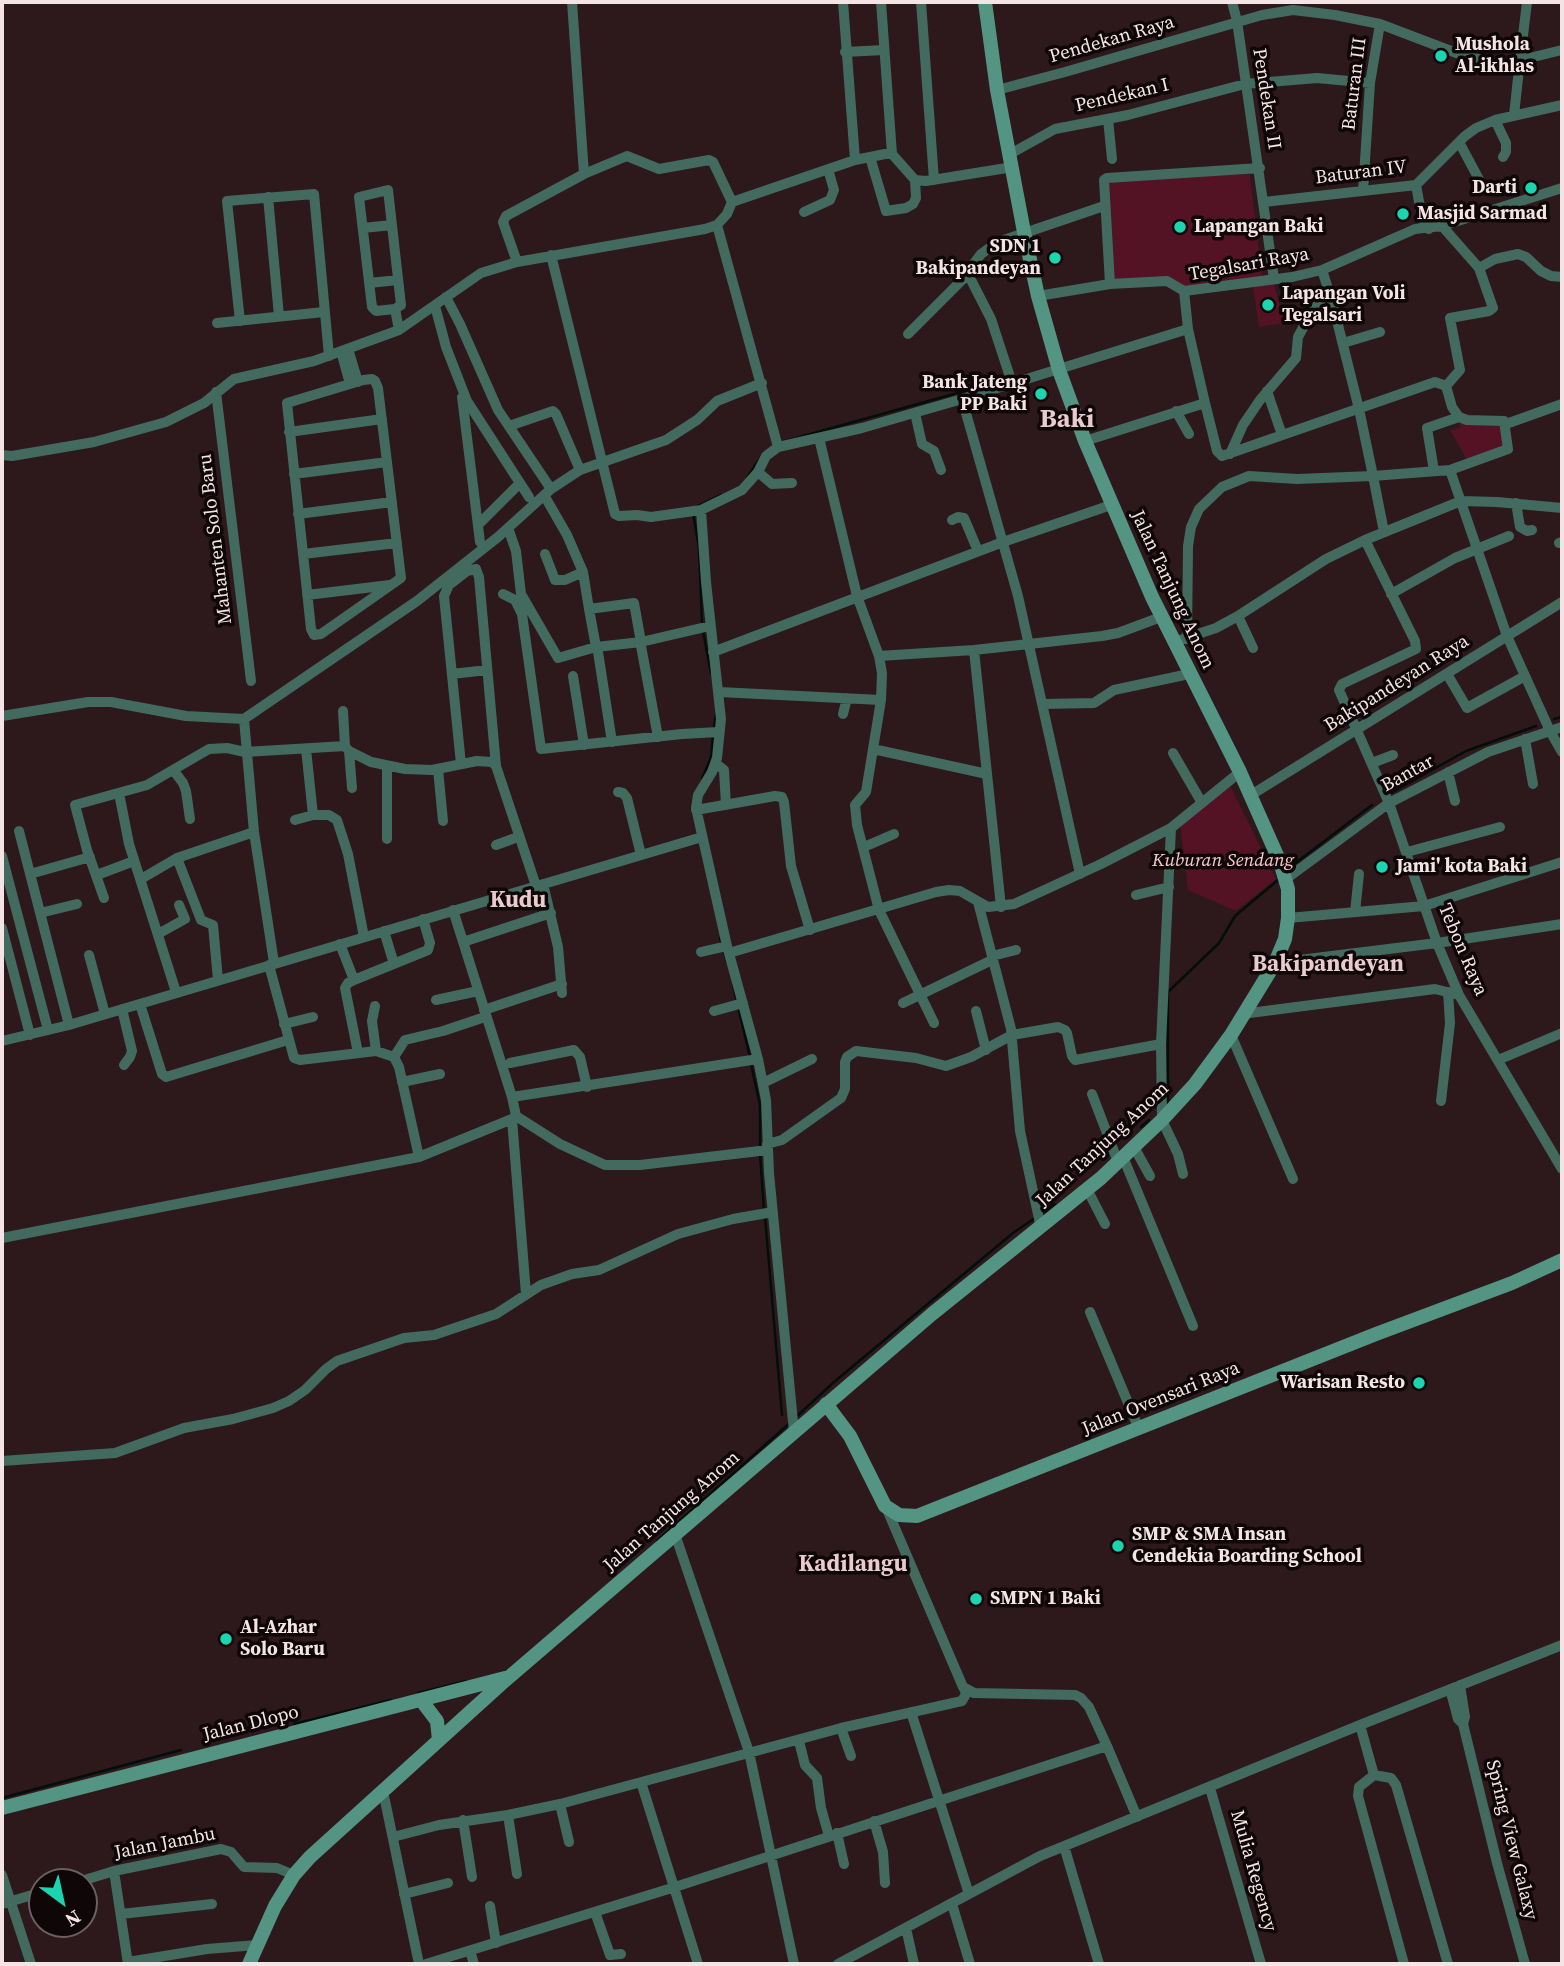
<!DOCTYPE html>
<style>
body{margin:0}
#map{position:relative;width:1564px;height:1966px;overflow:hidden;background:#2d181c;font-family:"Source Serif 4",serif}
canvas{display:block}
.frame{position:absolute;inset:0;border:4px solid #f4e4e6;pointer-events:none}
.north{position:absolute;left:28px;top:1868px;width:70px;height:70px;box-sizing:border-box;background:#0f0607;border:2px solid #6b5f60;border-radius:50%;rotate:147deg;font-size:19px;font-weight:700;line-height:28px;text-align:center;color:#f4e4e6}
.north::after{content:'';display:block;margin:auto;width:24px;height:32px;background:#1bd5b1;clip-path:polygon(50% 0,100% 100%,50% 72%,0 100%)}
</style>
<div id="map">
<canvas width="1564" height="1966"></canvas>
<div class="frame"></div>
<div class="north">N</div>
</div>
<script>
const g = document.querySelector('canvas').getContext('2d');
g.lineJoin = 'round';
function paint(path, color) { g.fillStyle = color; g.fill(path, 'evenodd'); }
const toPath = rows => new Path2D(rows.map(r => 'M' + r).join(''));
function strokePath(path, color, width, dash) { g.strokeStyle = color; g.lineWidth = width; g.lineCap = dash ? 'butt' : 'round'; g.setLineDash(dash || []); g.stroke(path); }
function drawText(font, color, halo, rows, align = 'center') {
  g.font = font + ' "Source Serif 4",serif'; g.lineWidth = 7; g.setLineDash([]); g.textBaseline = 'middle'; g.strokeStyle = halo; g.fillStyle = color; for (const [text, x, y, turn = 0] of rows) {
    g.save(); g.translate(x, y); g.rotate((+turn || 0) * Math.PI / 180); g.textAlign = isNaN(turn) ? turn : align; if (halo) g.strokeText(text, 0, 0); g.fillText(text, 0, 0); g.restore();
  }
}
paint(toPath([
 [1249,169,1262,276,1185,286,1109,280,1101,183],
 [1274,284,1285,323,1259,327,1253,286],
 [1459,422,1499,422,1507,448,1468,462,1450,430,1460,428],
 [1230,785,1276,879,1236,911,1188,890,1180,824]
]), '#531324');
strokePath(toPath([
 [778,443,1004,380],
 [747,478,764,452],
 [696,507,721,495],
 [693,513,699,548,702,624],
 [703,631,711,673],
 [1554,719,1562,717],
 [714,728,716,714],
 [702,779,711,757,713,735],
 [1391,793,1466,751,1536,726],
 [1289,868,1372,805],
 [720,938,727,962],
 [733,985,750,1057],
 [751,1064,760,1105,760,1147],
 [1168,1104,1168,992,1219,943,1235,916,1278,880],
 [1141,1127,1149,1120],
 [760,1154,764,1210],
 [1041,1214,1055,1204],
 [765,1217,782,1415],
 [796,1417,834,1382,1013,1233,1035,1218],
 [657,1541,791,1422],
 [418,1693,466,1681],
 [294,1724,391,1700],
 [2,1798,181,1750]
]), '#030e0b', 2.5);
strokePath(toPath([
 [572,2,584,174],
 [843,2,855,160],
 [881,2,892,154],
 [921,2,934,180],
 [1232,2,1237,21,1274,279],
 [845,52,884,50],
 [1521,60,1562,50],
 [1519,69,1527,2],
 [997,90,1065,72,1262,15,1293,10,1335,15,1380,24,1459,54,1519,69,1514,115],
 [1108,119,1112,159],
 [1495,120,1506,143,1506,152,1503,157],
 [1459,142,1481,183],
 [1010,154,1055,129,1128,115,1245,84,1317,78,1370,83],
 [870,157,886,211,906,208,913,204,916,198,915,180],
 [1416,185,1422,218,1429,229],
 [1363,191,1370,83,1380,24],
 [268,197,279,316],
 [1264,202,1416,185,1465,136,1476,128,1495,120,1562,105],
 [804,212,830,200,834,190,828,169],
 [1442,226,1479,268],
 [363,228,392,225],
 [551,255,615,514,619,516,637,515,651,517,701,510],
 [517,262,503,222,506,216,584,174,627,156,659,169,709,160,713,162,732,202],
 [1322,270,1332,301,1359,409,1373,476,1450,470,1508,449,1504,421,1467,420,1459,417,1452,407,1446,386],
 [369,283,398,280],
 [1184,291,1167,281,1110,284,1104,180,1107,178,1260,168],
 [1038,296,1110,284],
 [446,297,460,324,498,410,551,489,580,470,666,440,697,420,717,401,762,383],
 [1332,301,1356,292],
 [435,306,446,347,467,401,529,497],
 [395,309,376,311,372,307,359,197,388,190,401,305,395,309,399,330],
 [240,321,227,201,314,194,329,356],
 [217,323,324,312],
 [1188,329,1205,403],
 [908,334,968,274],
 [1343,343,1380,332],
 [348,349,358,382],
 [341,351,350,384],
 [372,379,375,381,378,388,401,578,321,634,314,635,311,629,287,403,363,380,372,379],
 [1012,383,991,319,968,274,972,266,981,254,998,242,1104,206],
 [1446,386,1460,370,1450,318,1489,311,1493,308,1479,268,1495,259,1518,254,1526,257,1541,271,1551,276,1562,277],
 [1267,391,1282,435],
 [216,392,251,681],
 [462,397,480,542],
 [962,399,1018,596,1080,874],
 [1176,411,1189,434],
 [915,413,922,444,934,451,941,470],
 [1506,424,1562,404],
 [509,426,553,411,556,414,580,470],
 [289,432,382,419],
 [819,438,857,596,879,656,882,673,881,700,873,749,987,774],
 [1085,441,1205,403,1217,451,1222,456,1435,382,1446,386],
 [778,447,717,225,727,214,732,202,855,160,885,154,892,154,915,180,926,181,1013,167],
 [1230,454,1243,425,1260,400,1296,358,1298,337,1310,315,1329,290],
 [2,455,12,456,94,442,166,422,204,403,234,379,314,361,399,330,481,273,517,262,705,229,717,225],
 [1450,470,1507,636,1550,731,1562,752],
 [1434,471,1427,428,1459,417],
 [758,472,772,484,792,483],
 [294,474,387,462],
 [544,495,567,535,583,572,589,609,634,603,641,642],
 [1516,503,1520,527,1527,531,1532,530],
 [298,514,392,502],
 [952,520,958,517,964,518,978,551],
 [478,525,520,483],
 [508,528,516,551,521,594,558,658,596,647,641,642,710,626],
 [1365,540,1415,641,1416,649,1342,684,1339,690,1389,803,1437,943,1459,995,1562,1169],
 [1559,543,1562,542],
 [303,554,397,543],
 [545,554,555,580,565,580,583,572],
 [503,594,515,600,522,614,541,749,682,734,719,732],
 [1391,594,1455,558,1509,536],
 [307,595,390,585],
 [589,609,596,647],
 [1238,616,1253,648],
 [1187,639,1188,546,1191,527,1199,509,1222,487,1249,476,1297,479,1373,476,1384,532],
 [1174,642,1216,628,1238,616,1326,559,1365,540,1461,501,1497,502,1562,508],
 [641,646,658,737],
 [974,650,1001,907],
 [598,652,612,742],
 [713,652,1003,542,1111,505],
 [879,656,974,650,1102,636,1118,633,1161,617],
 [452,674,487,670],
 [1447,674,1467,708,1525,676],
 [573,676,584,745],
 [719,692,881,700],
 [1043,704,1094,703,1114,690,1189,674],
 [343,711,345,746],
 [843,714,847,698],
 [2,716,88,702,111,702,186,716,244,719],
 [1525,739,1533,784],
 [306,749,313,815,329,815,337,820,348,854,364,937],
 [873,749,866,792,855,805,857,825,879,910,934,1023],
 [349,751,352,788],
 [1173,753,1202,803],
 [715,763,724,770,726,805],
 [1372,763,1393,755],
 [461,764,444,596,449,585,467,571,476,569,479,577,496,766,536,886],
 [387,766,387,839],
 [438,769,443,821],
 [174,771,183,783,186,791,190,819],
 [1448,772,1455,801],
 [618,792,623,793,627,798,641,855],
 [119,793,129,844,176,992],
 [1251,795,1562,602],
 [696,810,775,796,782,797,784,802,791,866,810,930],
 [295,820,313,815],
 [1171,828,1161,1044,1162,1120,1178,1154,1183,1174],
 [19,831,69,1025],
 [496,845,518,837],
 [864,847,894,834],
 [1407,852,1500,827],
 [2,856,48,1030],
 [177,858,201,920,213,925,218,980],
 [30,874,90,857],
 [97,875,134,861],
 [141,879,177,858,254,832],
 [1286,879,1389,803,1488,752,1562,727],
 [543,884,558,947,562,993],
 [1136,895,1169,887],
 [104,898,87,850,75,805,147,785,209,749,227,748,245,752,345,746,349,751,371,762,405,769,432,770,477,761,492,762,496,766],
 [978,902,1011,1029,1020,1131,1041,1228],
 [453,910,512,1097,516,1116],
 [1355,912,1359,874],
 [40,913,77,904],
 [1288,918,1424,906,1562,862],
 [2,928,30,1035],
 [384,931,394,964],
 [158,934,185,919,179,905],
 [463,942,551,913],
 [340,944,354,980,428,950,430,943,423,919],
 [701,952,727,946],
 [729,953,936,892,949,890,960,891,988,907,1014,904,1101,864,1171,828,1240,772],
 [89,955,105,1014],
 [992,956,1016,950],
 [274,963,254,832,244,719,417,601,498,537,551,489],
 [1275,963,1437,943,1562,924],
 [269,965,294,1058,300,1060,376,1051,394,1057,399,1067,419,1157,512,1119,516,1116,560,1144,605,1165,640,1165,768,1150],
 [354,980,348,983,345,988,358,1053],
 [436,1000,478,991],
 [903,1003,992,960],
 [140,1004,162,1074,166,1077,288,1040],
 [375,1006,372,1021,376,1051],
 [122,1009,132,1051,130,1057,124,1065],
 [484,1010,562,984],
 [714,1011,743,1003],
 [976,1011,986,1050],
 [1242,1014,1435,989,1459,995],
 [284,1024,313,1017],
 [1231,1035,1293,1179],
 [2,1041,69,1025,702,837],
 [394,1057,405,1040,443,1031,485,1017],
 [1498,1060,1562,1033],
 [510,1063,574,1050,580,1057,587,1087],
 [402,1082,440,1074],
 [763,1083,812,1059],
 [1092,1094,1118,1162],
 [512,1097,758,1059],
 [1441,1101,1450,1023,1448,992],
 [512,1119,526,1294],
 [767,1144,782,1140,841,1098,845,1089,845,1062,847,1057,856,1051,916,1058,946,1066,971,1057,1012,1035,1058,1027,1065,1030,1067,1033,1072,1056,1075,1060,1161,1044],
 [1134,1147,1150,1176],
 [1123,1157,1193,1326],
 [1087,1189,1105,1224],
 [2,1238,419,1157],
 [1090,1312,1139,1429],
 [794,1432,769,1173,766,1100,758,1059,727,946,696,808,698,795,712,772,717,758,721,719,706,582,701,510,742,490,758,472,766,456,778,447,862,428,962,399,1188,329,1184,291,1292,277,1322,270,1415,229,1442,226,1562,188],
 [2,1461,115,1453,184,1428,233,1419,273,1408,289,1401,305,1390,326,1369,337,1361,404,1338,434,1335,496,1314,541,1285,572,1274,599,1270,678,1234,733,1219,773,1212],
 [886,1507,963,1687,974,1693,1075,1695,1081,1698,1089,1707,1107,1746,1137,1817],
 [675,1534,749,1752,794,1964],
 [1450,1689,1458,1719,1463,1724,1465,1717,1460,1685],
 [911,1712,969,1894],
 [1463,1724,1497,1863,1525,1964],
 [1360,1725,1374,1775,1391,1778,1396,1785,1448,1964],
 [841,1728,851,1756],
 [799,1741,805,1765,817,1778,821,1808,829,1836],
 [1374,1775,1359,1787,1358,1796,1404,1964],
 [641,1782,698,1964],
 [1210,1788,1261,1964],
 [383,1791,419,1964],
 [560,1804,569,1842],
 [508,1815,517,1874],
 [463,1820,472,1877],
 [874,1821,883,1852,885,1883],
 [837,1833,844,1864],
 [393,1837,439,1825,508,1815,560,1804,841,1728,962,1701,966,1694,964,1688],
 [1064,1846,1099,1964],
 [114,1871,128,1964],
 [2,1875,31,1964],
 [78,1882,114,1871,221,1849,231,1852,244,1867,277,1868,294,1875],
 [404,1894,448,1883],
 [2,1904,42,1892],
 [952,1904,970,1964],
 [490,1906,496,1943],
 [595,1912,610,1955,621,1954],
 [121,1914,212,1904],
 [906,1928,914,1964],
 [470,1951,474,1964],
 [128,1962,207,1949,257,1945],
 [426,1964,675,1887,1107,1746],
 [838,1964,1040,1856,1365,1723,1562,1645]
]), '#436a5f', 10);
strokePath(toPath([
 [826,1404,850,1436,885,1506,899,1515,917,1516,1376,1334,1512,1283,1562,1260],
 [421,1700,437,1721,439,1740],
 [2,1808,505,1678],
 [249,1964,275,1906,294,1875,310,1857,501,1684,932,1314,1101,1178,1162,1120,1195,1084,1231,1035,1275,963,1285,939,1288,918,1288,889,1280,862,1240,772,1152,597,1085,441,1059,370,1038,296,1024,232,997,90,985,2]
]), '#549483', 14);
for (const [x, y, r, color] of [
 [1441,56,7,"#1bd5b1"],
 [1531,188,7,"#1bd5b1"],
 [1403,214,7,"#1bd5b1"],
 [1180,227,7,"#1bd5b1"],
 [1055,258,7,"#1bd5b1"],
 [1268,305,7,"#1bd5b1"],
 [1041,394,7,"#1bd5b1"],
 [1382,867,7,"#1bd5b1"],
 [1419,1383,7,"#1bd5b1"],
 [1118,1546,7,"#1bd5b1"],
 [976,1599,7,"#1bd5b1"],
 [226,1639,7,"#1bd5b1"]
]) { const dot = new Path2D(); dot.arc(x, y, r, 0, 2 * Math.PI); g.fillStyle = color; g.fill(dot); strokePath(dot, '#0f0607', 2.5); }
drawText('19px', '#f4e4e6', '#0f0607', [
 ["Pendekan Raya",1112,40,-16],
 ["Baturan III",1355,84,-83],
 ["Pendekan I",1122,96,-13],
 ["Pendekan II",1266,99,81],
 ["Baturan IV",1361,173,-7],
 ["Tegalsari Raya",1249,265,-10],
 ["Mahanten Solo Baru",216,539,-97],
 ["Jalan Tanjung Anom",1172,590,65],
 ["Bakipandeyan Raya",1397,684,-32],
 ["Bantar",1408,774,-29],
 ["Tebon Raya",1462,950,67],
 ["Jalan Tanjung Anom",1103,1145,-43],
 ["Jalan Ovensari Raya",1161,1399,-22],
 ["Jalan Tanjung Anom",672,1512,-41],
 ["Jalan Dlopo",251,1724,-14],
 ["Spring View Galaxy",1511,1840,76],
 ["Jalan Jambu",165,1844,-11],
 ["Mulia Regency",1253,1871,74]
]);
drawText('bold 19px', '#f4e4e6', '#0f0607', [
 ["Mushola",1455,45],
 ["Al-ikhlas",1455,67],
 ["Darti",1517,188,"right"],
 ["Masjid Sarmad",1417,214],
 ["Lapangan Baki",1194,227],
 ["SDN 1",1041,247,"right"],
 ["Bakipandeyan",1041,269,"right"],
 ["Lapangan Voli",1282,294],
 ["Tegalsari",1282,316],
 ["Bank Jateng",1027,383,"right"],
 ["PP Baki",1027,405,"right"],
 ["Jami' kota Baki",1396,867],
 ["Warisan Resto",1405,1383,"right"],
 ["SMP & SMA Insan",1132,1535],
 ["Cendekia Boarding School",1132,1557],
 ["SMPN 1 Baki",990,1599],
 ["Al-Azhar",240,1628],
 ["Solo Baru",240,1650]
], 'left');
drawText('italic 19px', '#f7c7ce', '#0f0607', [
 ["Kuburan Sendang",1223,861]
]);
drawText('bold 23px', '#e9cbcf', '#0f0607', [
 ["Kudu",518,901],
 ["Bakipandeyan",1328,965],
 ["Kadilangu",853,1565]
]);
drawText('bold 26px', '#e9cbcf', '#0f0607', [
 ["Baki",1067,420]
]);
</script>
